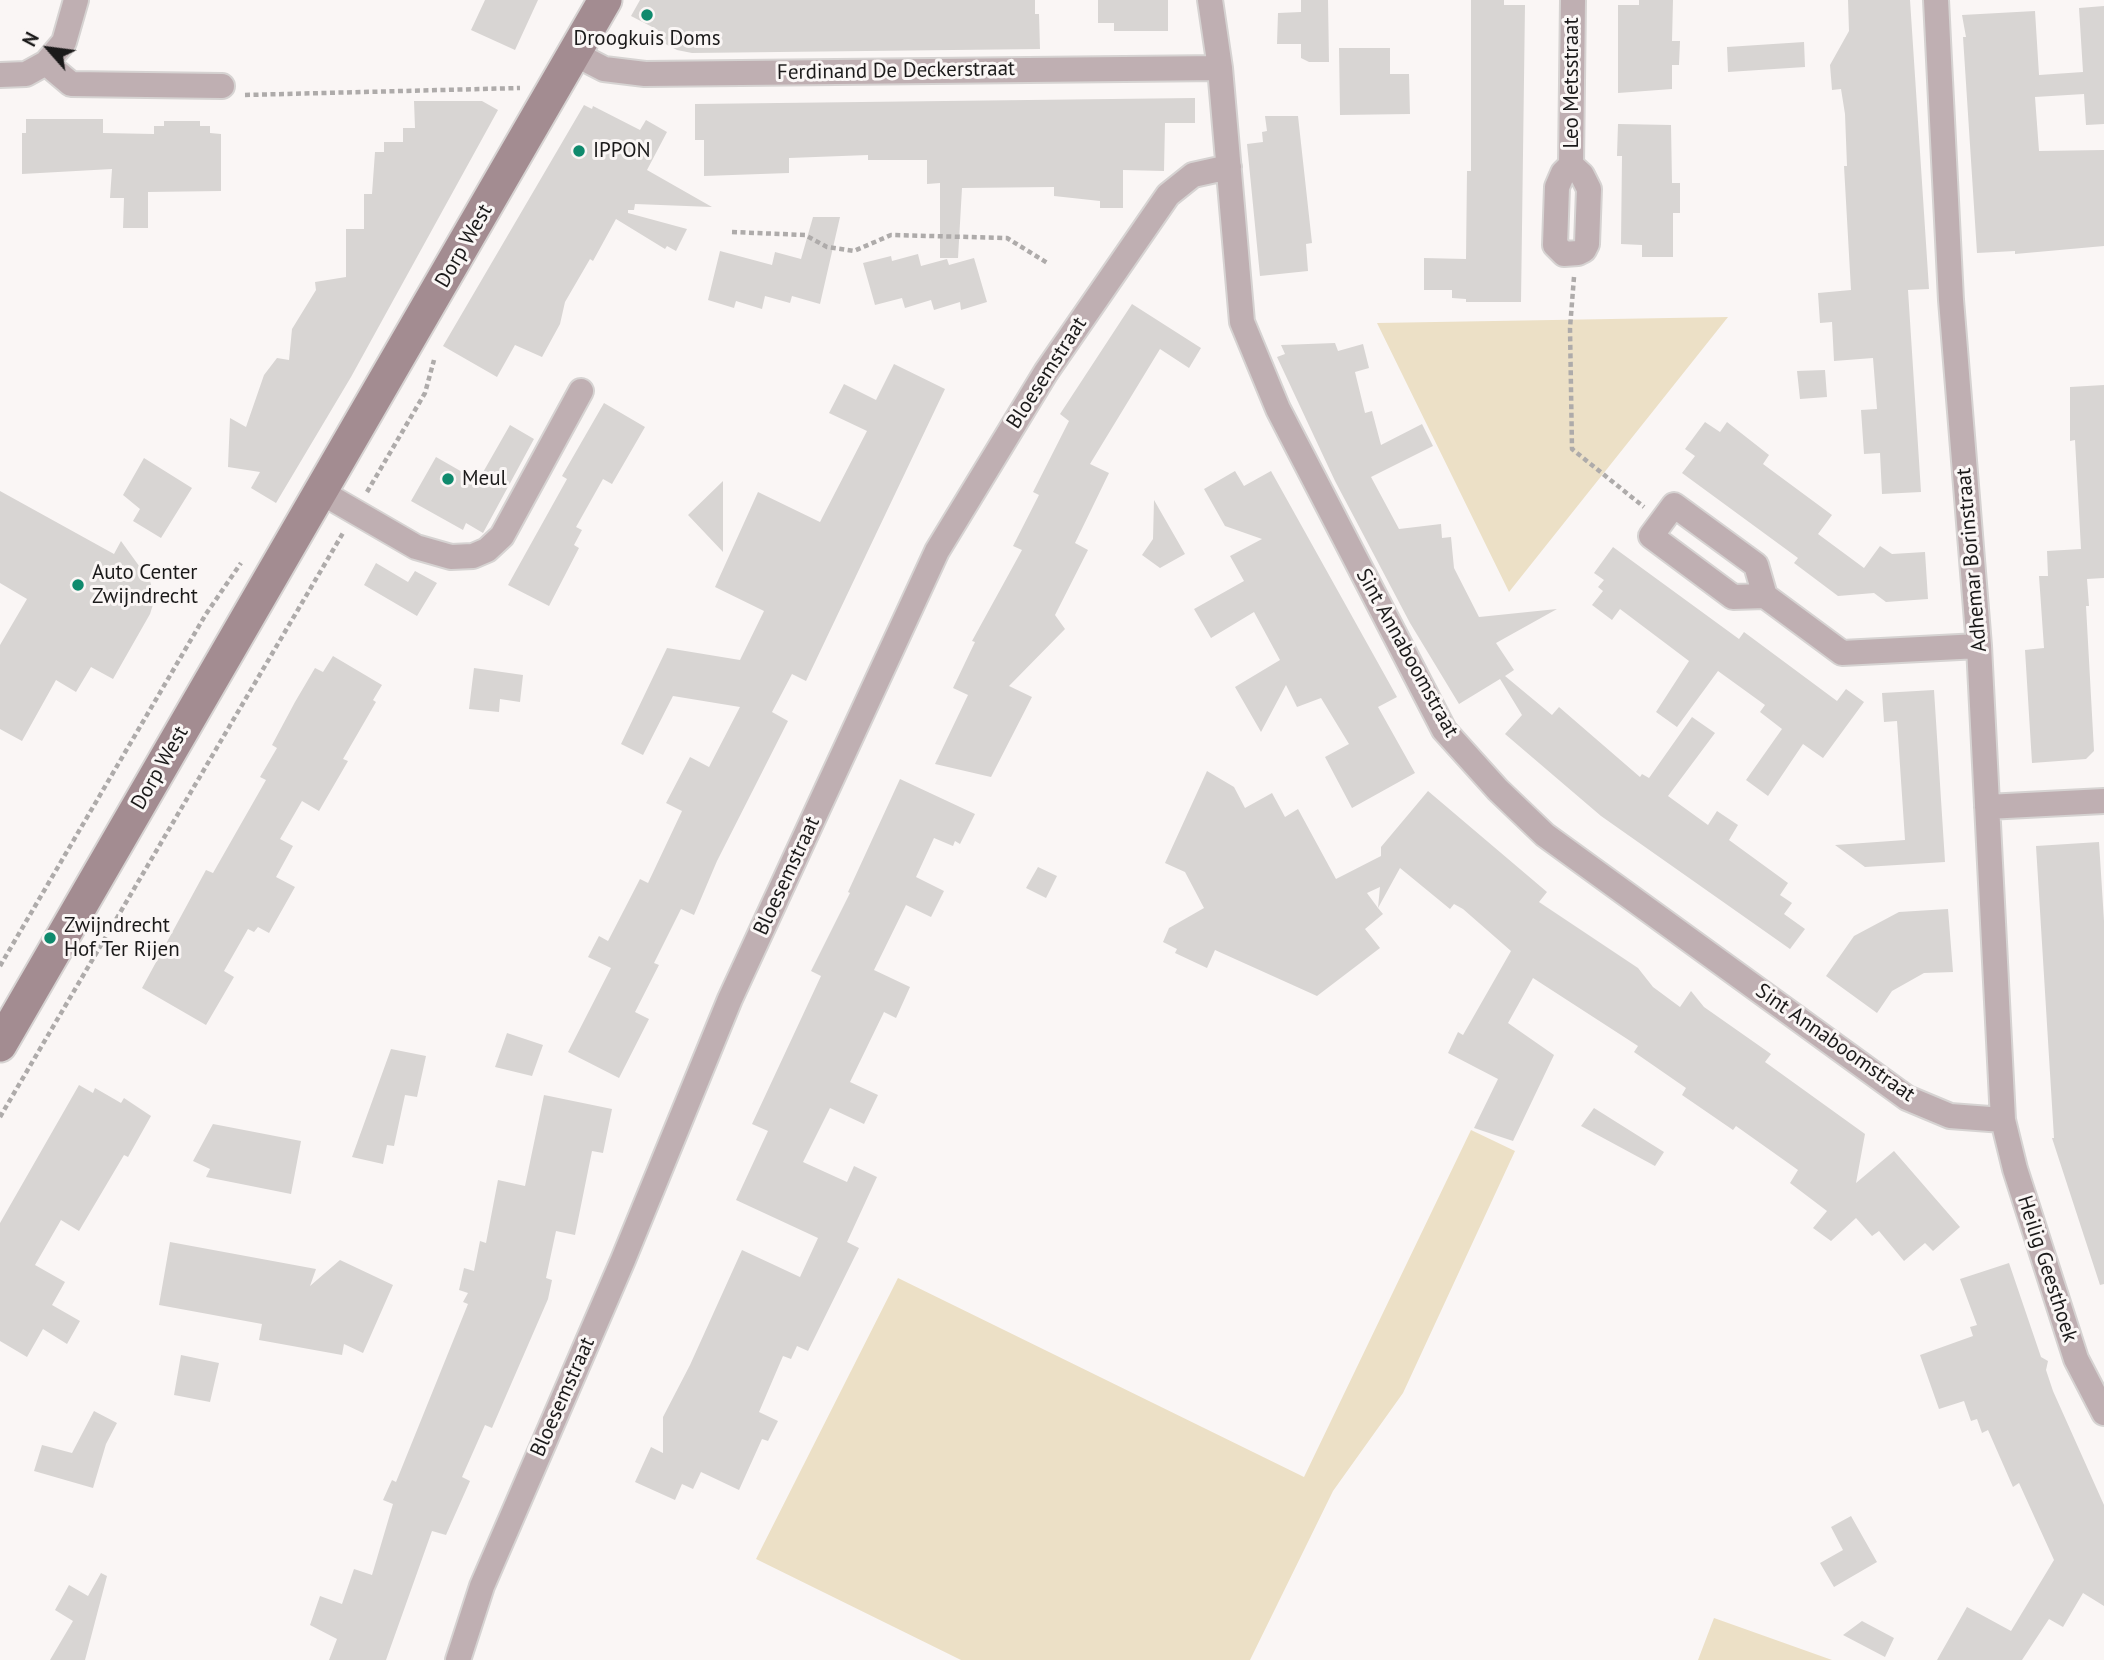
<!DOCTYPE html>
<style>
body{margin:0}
#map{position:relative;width:2104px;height:1660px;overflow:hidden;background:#faf6f5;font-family:"PT Sans",sans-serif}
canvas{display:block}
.north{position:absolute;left:14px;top:14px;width:70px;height:70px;-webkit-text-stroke:5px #faf6f5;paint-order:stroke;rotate:298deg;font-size:19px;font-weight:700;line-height:28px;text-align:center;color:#1b1a1a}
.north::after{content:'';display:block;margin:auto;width:24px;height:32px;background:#1b1a1a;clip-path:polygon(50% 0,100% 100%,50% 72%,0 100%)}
</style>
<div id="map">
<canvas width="2104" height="1660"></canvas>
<div class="north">N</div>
</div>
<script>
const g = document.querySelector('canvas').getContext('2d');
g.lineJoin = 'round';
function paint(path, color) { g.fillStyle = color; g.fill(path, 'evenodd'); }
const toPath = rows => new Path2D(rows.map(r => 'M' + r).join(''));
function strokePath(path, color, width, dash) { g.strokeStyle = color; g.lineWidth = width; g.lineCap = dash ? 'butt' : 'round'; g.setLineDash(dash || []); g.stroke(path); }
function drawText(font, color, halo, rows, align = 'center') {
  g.font = font + ' "PT Sans",sans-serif'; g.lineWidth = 6; g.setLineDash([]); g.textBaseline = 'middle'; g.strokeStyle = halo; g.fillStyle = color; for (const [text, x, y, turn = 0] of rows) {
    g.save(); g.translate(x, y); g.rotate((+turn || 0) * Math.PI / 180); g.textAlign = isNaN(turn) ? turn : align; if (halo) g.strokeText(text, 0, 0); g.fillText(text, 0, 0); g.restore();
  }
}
paint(toPath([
 [1728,317,1509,592,1377,323],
 [1471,1130,1515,1151,1403,1393,1333,1491,1250,1660,961,1660,756,1559,898,1278,1304,1477],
 [1714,1618,1832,1660,1698,1660]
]), '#ece0c6');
paint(toPath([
 [485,0,538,0,515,50,471,30],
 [640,0,1035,0,1035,14,1039,14,1040,49,692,53,677,50,654,38,658,30,631,16],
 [1098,0,1168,0,1168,31,1114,31,1114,23,1098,23],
 [1301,0,1328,0,1329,62,1309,62,1301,58,1301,44,1277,44,1278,13,1301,12],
 [1471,0,1504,0,1504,5,1525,5,1521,302,1466,302,1466,299,1452,298,1452,290,1424,290,1424,258,1466,259,1467,171,1471,171],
 [1639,0,1673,0,1672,41,1680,41,1679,65,1672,65,1672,89,1618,93,1618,5,1639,5],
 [1848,0,1910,0,1929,289,1908,290,1921,492,1882,494,1880,453,1864,454,1861,410,1877,409,1873,358,1834,361,1832,322,1820,323,1818,293,1851,290,1844,166,1847,166,1845,114,1841,89,1832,90,1830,65,1849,31],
 [2104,6,2104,124,2086,125,2084,94,2035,97,2039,151,2104,150,2104,246,2015,254,2015,251,1977,253,1963,37,1966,37,1962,15,2035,11,2039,75,2083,72,2079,8],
 [1804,42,1805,67,1728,72,1727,47],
 [1339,48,1390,48,1390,74,1409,74,1410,114,1340,115],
 [1195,98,1195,123,1165,123,1164,171,1123,170,1123,208,1100,208,1100,201,1054,196,1054,187,962,188,958,258,940,258,940,183,927,184,927,160,868,160,868,155,789,158,789,173,704,176,704,140,695,140,695,104],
 [414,101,482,101,498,110,351,377,276,503,251,488,260,472,228,467,230,418,246,427,264,375,277,358,289,360,292,329,316,290,315,282,346,277,346,229,364,229,364,194,372,194,375,152,384,152,384,142,403,142,403,128,415,128],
 [584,105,592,109,593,106,640,130,646,120,667,132,647,170,712,207,635,204,634,210,628,210,628,213,687,229,676,251,667,246,665,249,616,219,593,261,590,259,565,302,560,324,542,357,515,345,497,377,443,346],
 [1265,116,1298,116,1312,243,1306,244,1308,271,1260,276,1247,144,1263,142,1262,132,1267,131],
 [26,119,103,119,103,133,154,134,154,126,164,126,164,121,200,121,200,126,210,126,210,133,221,134,221,191,148,192,148,228,123,228,124,198,110,198,112,169,22,174,22,133,26,133],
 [1618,124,1671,125,1672,183,1680,183,1680,213,1673,213,1673,257,1642,257,1642,245,1621,244,1622,156,1617,156],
 [813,217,840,217,820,304,792,296,790,303,765,296,762,309,736,301,734,308,708,300,720,251,772,265,775,252,801,259],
 [918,254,921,266,947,259,949,265,974,258,987,302,961,310,960,302,934,310,931,300,905,308,902,298,875,305,863,263,891,256,892,261],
 [1132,304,1201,348,1189,368,1160,349,1090,464,1109,473,1075,543,1088,550,1055,615,1065,629,1009,686,1032,697,991,777,935,764,968,695,953,688,975,642,972,641,1022,550,1013,546,1039,495,1033,492,1069,421,1060,414],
 [1335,343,1338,351,1363,344,1369,368,1355,372,1365,413,1372,411,1381,445,1422,424,1433,446,1371,477,1399,529,1441,524,1442,538,1451,537,1454,568,1479,617,1557,609,1496,643,1514,670,1505,676,1552,715,1559,707,1640,777,1642,774,1649,778,1692,717,1715,733,1668,796,1708,825,1717,811,1738,825,1729,840,1788,883,1780,895,1792,903,1784,914,1805,929,1790,949,1601,816,1505,734,1522,715,1500,679,1459,704,1410,623,1335,481,1277,357,1285,354,1281,345],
 [894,364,945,389,806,681,792,674,772,712,788,721,717,861,694,915,681,909,654,963,659,965,635,1012,649,1019,619,1078,568,1052,611,968,588,957,599,936,608,941,640,879,648,883,682,811,666,803,690,757,709,767,740,707,673,696,643,755,621,744,667,648,740,660,764,611,715,587,758,492,820,522,867,431,829,413,844,384,876,400],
 [1825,370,1827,397,1800,399,1797,371],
 [2104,385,2104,578,2087,579,2089,606,2086,606,2094,751,2086,759,2032,763,2025,650,2044,648,2039,576,2048,576,2047,551,2081,549,2075,440,2070,441,2070,387],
 [604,403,645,427,612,484,603,479,576,527,582,530,574,545,579,548,549,606,508,585,567,479,562,476],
 [1705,422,1720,432,1727,422,1769,455,1763,464,1832,515,1818,534,1864,568,1880,546,1892,554,1925,552,1928,599,1886,602,1874,593,1838,596,1794,563,1798,558,1682,473,1695,456,1685,449],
 [510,425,534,439,483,533,466,523,463,530,411,501,436,457,478,481],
 [144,458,192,488,161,538,133,521,140,509,123,495],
 [1235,471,1244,486,1271,471,1397,697,1378,707,1415,773,1352,808,1325,757,1349,744,1321,698,1297,707,1286,685,1261,732,1235,687,1280,660,1254,612,1211,638,1194,609,1244,581,1230,556,1262,539,1225,526,1204,489],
 [723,481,723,552,688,515],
 [0,491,114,554,121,541,150,581,155,598,150,614,113,679,91,667,76,692,56,680,22,741,0,729,0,645,27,599,0,583],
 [1154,500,1185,554,1160,568,1142,555,1153,539],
 [1613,547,1739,639,1744,632,1837,701,1846,689,1864,702,1823,758,1803,744,1768,796,1746,780,1782,729,1760,712,1765,705,1718,671,1677,727,1656,712,1689,661,1620,609,1612,620,1592,605,1603,591,1598,587,1604,580,1594,573],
 [376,563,408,582,415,571,437,583,417,616,364,585],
 [333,656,382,685,373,700,376,702,343,759,348,761,319,811,302,801,280,839,293,846,276,877,295,887,269,933,258,927,254,932,248,929,224,971,234,977,206,1025,142,988,206,870,213,873,266,780,260,777,277,748,272,745,295,702,315,668,323,672],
 [474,668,523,675,520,702,500,699,499,712,469,709],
 [1934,690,1945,862,1865,867,1835,845,1905,840,1897,721,1884,722,1882,693],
 [1207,771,1234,787,1245,808,1272,793,1285,817,1298,809,1336,879,1381,856,1381,847,1428,791,1547,892,1539,902,1638,968,1653,987,1680,1007,1691,991,1704,1007,1771,1054,1765,1062,1865,1134,1856,1183,1894,1151,1960,1227,1933,1251,1925,1243,1904,1261,1879,1231,1872,1236,1856,1218,1831,1241,1813,1228,1827,1211,1790,1183,1798,1170,1736,1126,1733,1130,1682,1095,1686,1088,1634,1052,1638,1046,1533,978,1508,1023,1554,1055,1513,1141,1474,1128,1498,1079,1448,1053,1458,1032,1463,1035,1511,951,1463,909,1454,904,1450,909,1400,868,1378,908,1383,914,1365,929,1380,948,1317,996,1215,950,1207,968,1175,953,1177,949,1163,942,1169,928,1204,908,1185,872,1165,863],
 [1380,887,1378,908,1367,893],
 [900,779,975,814,960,844,955,841,953,846,934,838,916,877,944,891,931,917,906,905,874,970,910,987,896,1018,884,1012,850,1082,878,1095,864,1124,830,1108,803,1162,847,1182,854,1166,877,1177,847,1242,859,1248,808,1351,797,1346,791,1359,783,1356,759,1412,778,1421,768,1441,762,1439,739,1490,701,1472,693,1489,682,1484,675,1500,635,1482,651,1447,663,1453,663,1417,690,1365,742,1250,800,1277,818,1238,736,1200,768,1131,752,1124,821,976,811,971,850,893,848,892],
 [2099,842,2104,921,2104,1284,2100,1285,2052,1138,2054,1138,2036,846],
 [1038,867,1057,876,1046,898,1026,888],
 [1948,909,1953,972,1924,973,1892,991,1877,1013,1826,976,1854,936,1899,912],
 [507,1033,543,1045,532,1076,495,1067],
 [391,1049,426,1056,417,1097,405,1095,394,1146,387,1145,383,1164,352,1157],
 [79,1085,93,1093,95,1088,121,1103,124,1098,151,1116,128,1157,124,1155,79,1231,61,1220,35,1265,65,1282,52,1305,80,1321,67,1344,43,1329,27,1357,0,1341,0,1223],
 [544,1095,612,1109,603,1153,592,1151,575,1235,556,1231,546,1278,552,1280,548,1299,492,1428,485,1425,462,1477,470,1481,446,1535,432,1531,386,1660,329,1660,337,1639,310,1625,320,1596,342,1604,354,1569,372,1575,393,1504,383,1500,392,1480,396,1482,468,1304,463,1302,468,1293,459,1290,464,1268,474,1271,480,1241,486,1243,498,1180,525,1186],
 [1594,1108,1664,1152,1655,1166,1581,1126],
 [213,1124,301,1141,291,1194,206,1177,210,1169,193,1161],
 [170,1242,316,1269,310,1286,340,1260,393,1285,363,1353,344,1344,342,1355,259,1340,262,1324,159,1305],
 [2009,1263,2041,1357,2048,1361,2046,1370,2053,1391,2104,1505,2104,1606,2083,1593,2063,1627,2049,1619,2022,1660,1937,1660,1967,1607,2011,1631,2054,1560,2019,1483,2013,1487,1988,1430,1982,1433,1977,1419,1971,1421,1964,1401,1939,1409,1920,1355,1973,1336,1970,1327,1977,1325,1960,1279],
 [181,1355,219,1363,210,1402,174,1395],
 [94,1411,117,1423,106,1444,93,1488,34,1471,42,1445,72,1453],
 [1851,1516,1877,1562,1834,1587,1820,1563,1843,1550,1831,1527],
 [101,1573,107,1576,85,1660,50,1660,73,1621,55,1610,69,1585,88,1596],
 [1862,1621,1894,1638,1885,1657,1843,1635]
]), '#d8d5d3');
const minor = toPath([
 [1210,0,1220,68,1242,322,1278,409,1444,730,1498,790,1545,835,1907,1098,1950,1116,2003,1120],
 [1936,0,1951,300,1979,646,2003,1120,2015,1169,2076,1359,2104,1413],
 [575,54,604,69,645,74,1220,68],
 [46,63,71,84,222,86],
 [0,75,26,74,46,63,64,42,76,0],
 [1571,165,1582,175,1589,189,1587,244,1584,250,1578,253,1564,254,1555,245,1557,187,1563,173,1571,165,1573,0],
 [321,492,416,547,451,557,473,556,487,550,502,536,581,391],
 [1765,596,1733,597,1651,536,1674,505,1756,565,1765,596,1842,653,1979,646],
 [1987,807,2104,801],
 [458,1660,482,1586,623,1260,730,999,937,551,1046,372,1168,195,1193,175,1229,167]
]);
const secondary = toPath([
 [0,1045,605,0]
]);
strokePath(minor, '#d6d3d2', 28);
strokePath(secondary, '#d6d3d2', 37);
strokePath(toPath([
 [245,95,520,88],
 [732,232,805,235,827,247,854,251,891,235,1007,238,1049,264],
 [1574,277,1570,328,1572,449,1644,507],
 [367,492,425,393,434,360],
 [0,966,206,614,241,563],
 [0,1117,343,533]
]), '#aeabaa', 4.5, [5, 3.5]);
strokePath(minor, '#bfafb2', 24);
strokePath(secondary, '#a38c91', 33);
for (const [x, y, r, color] of [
 [647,15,7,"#0f8a6d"],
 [579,151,7,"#0f8a6d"],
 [448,479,7,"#0f8a6d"],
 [78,585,7,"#0f8a6d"],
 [50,938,7,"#0f8a6d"]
]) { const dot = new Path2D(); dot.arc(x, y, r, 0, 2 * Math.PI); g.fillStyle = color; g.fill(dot); strokePath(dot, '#faf6f5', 2.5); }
drawText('21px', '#1b1a1a', '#faf6f5', [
 ["Droogkuis Doms",647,39,"center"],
 ["IPPON",593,151],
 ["Meul",462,479],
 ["Auto Center",92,573],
 ["Zwijndrecht",92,597],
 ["Zwijndrecht",64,926],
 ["Hof Ter Rijen",64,950]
], 'left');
drawText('21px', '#1b1a1a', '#faf6f5', [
 ["Ferdinand De Deckerstraat",896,71,-1],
 ["Leo Metsstraat",1572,83,-90],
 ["Dorp West",464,246,-60],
 ["Bloesemstraat",1047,373,-57],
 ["Adhemar Borinstraat",1972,560,-95],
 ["Sint Annaboomstraat",1407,653,61],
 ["Dorp West",160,768,-60],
 ["Bloesemstraat",787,876,-65],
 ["Sint Annaboomstraat",1835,1043,35],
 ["Heilig Geesthoek",2047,1269,72],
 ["Bloesemstraat",563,1397,-66]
]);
</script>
